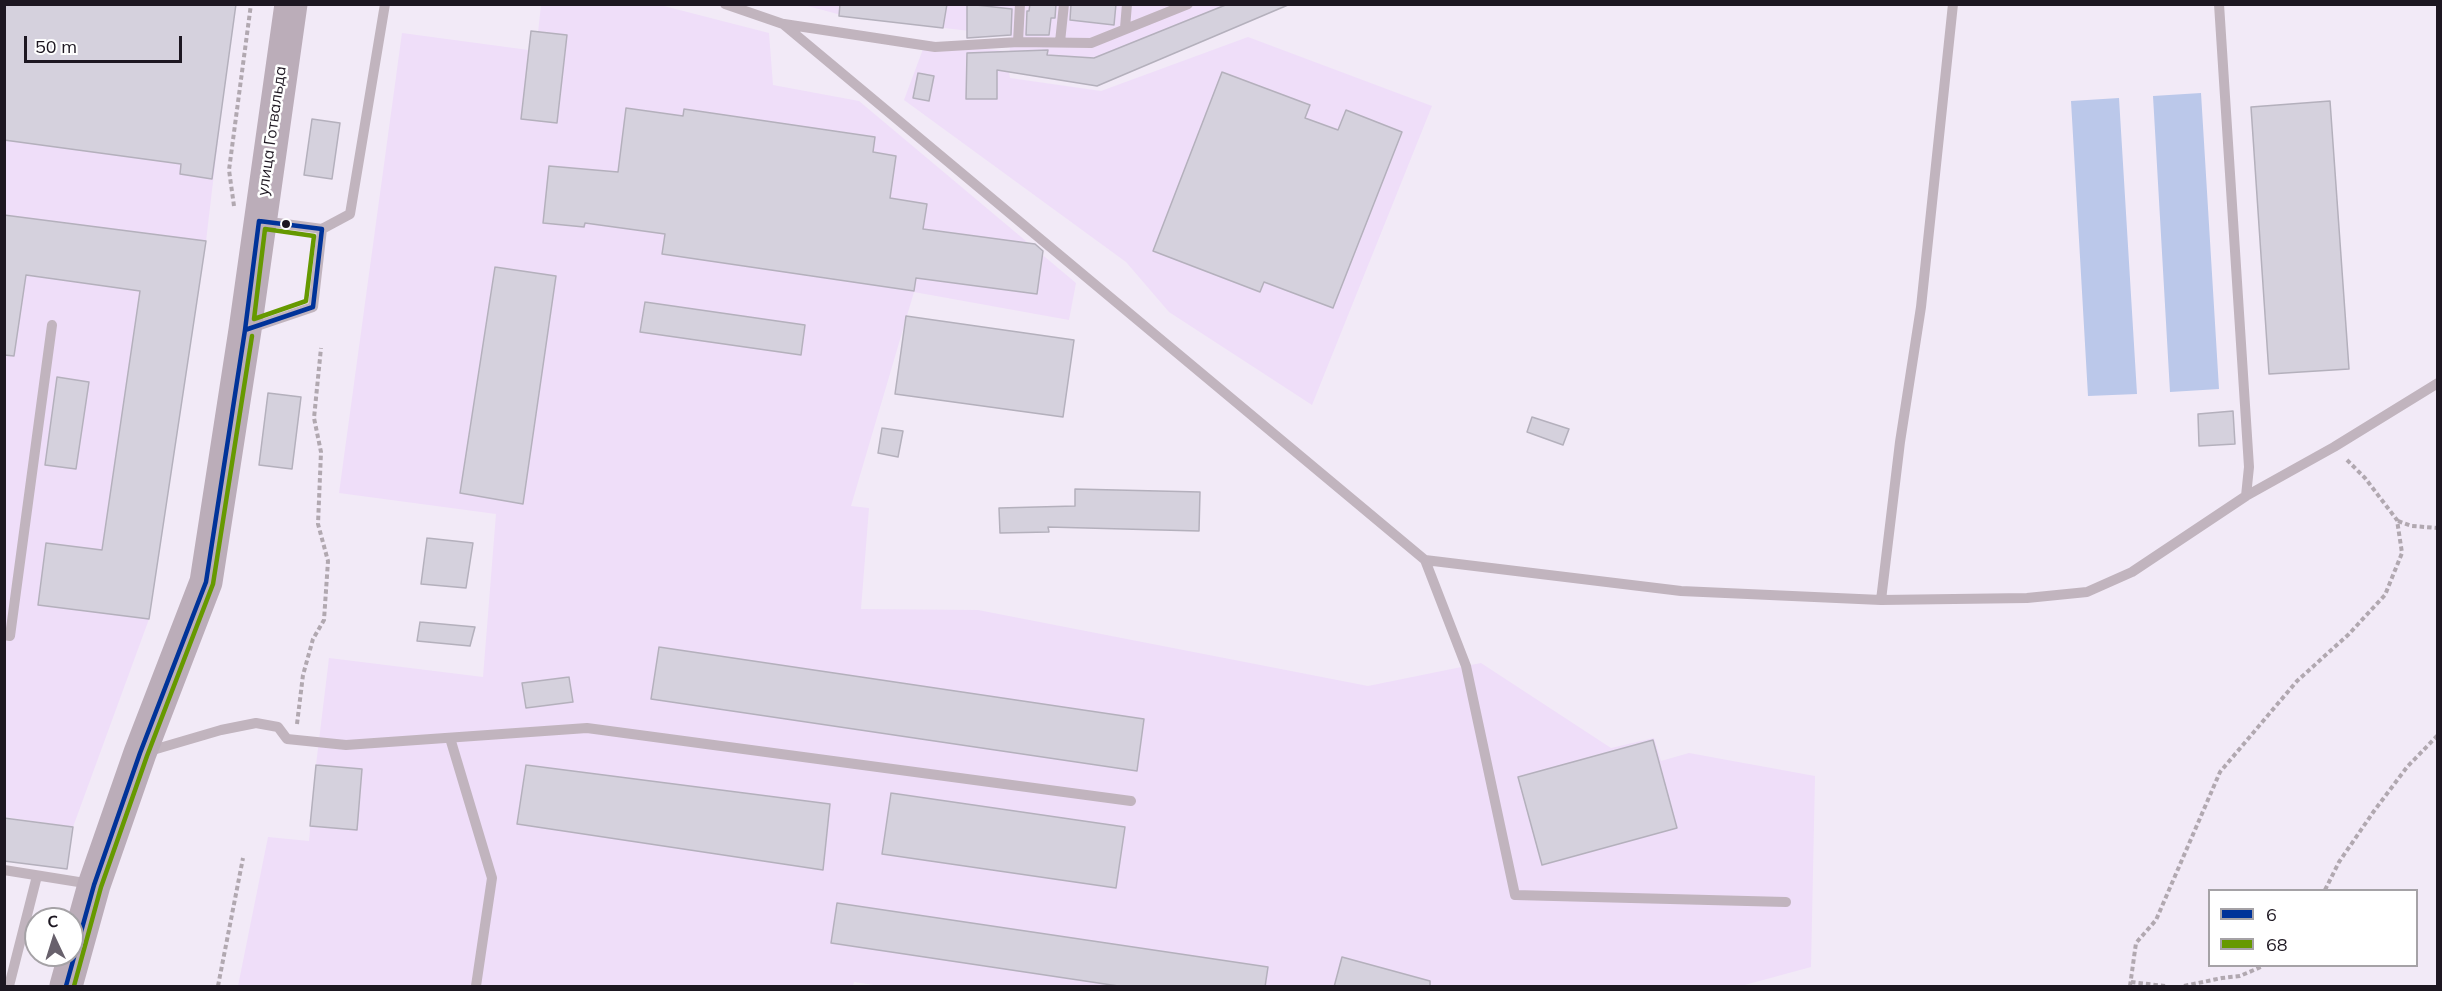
<!DOCTYPE html>
<meta charset="utf-8">
<style>
body{margin:0}
#map{position:relative;width:2442px;height:991px;overflow:hidden;background:#f2eaf7;font-family:Mulish,sans-serif}
canvas{display:block}
.frame{position:absolute;inset:0;border:6px solid #1d1721;pointer-events:none}
.legend{position:absolute;left:2208px;top:889px;width:210px;height:78px;box-sizing:border-box;background:#fff;border:2px solid #a5a2a6;margin:0;padding:8px 10px;list-style:none;font-size:18px;color:#1d1721}
.legend li{display:flex;align-items:center;gap:12px;height:30px}
.legend b{width:30px;border:2px solid #a5a2a6}
.north{position:absolute;left:24px;top:907px;width:60px;height:60px;box-sizing:border-box;background:#fff;border:2px solid #a5a2a6;border-radius:50%;rotate:356deg;font-size:16px;font-weight:700;line-height:24px;text-align:center;color:#1d1721}
.north::after{content:'';display:block;margin:auto;width:21px;height:27px;background:#68616c;clip-path:polygon(50% 0,100% 100%,50% 72%,0 100%)}
.scale{position:absolute;left:24px;top:36px;width:158px;height:27px;box-sizing:border-box;border:3px solid #1d1721;border-top:0;padding-left:8px;font-size:18px;line-height:21px;white-space:nowrap;color:#1d1721;-webkit-text-stroke:4px #fff;paint-order:stroke}
</style>
<div id="map">
<canvas width="2442" height="991"></canvas>
<div class="frame"></div>
<ul class="legend">
<li><b style="height:8px;background:#039"></b>6</li>
<li><b style="height:8px;background:#690"></b>68</li>
</ul>
<div class="north">С</div>
<div class="scale">50 m</div>
</div>
<script>
const g = document.querySelector('canvas').getContext('2d');
g.lineJoin = 'round';
function paint(path, color) { g.fillStyle = color; g.fill(path, 'evenodd'); }
const toPath = rows => new Path2D(rows.map(r => 'M' + r).join(''));
function strokePath(path, color, width, dash) { g.strokeStyle = color; g.lineWidth = width; g.lineCap = dash ? 'butt' : 'round'; g.setLineDash(dash || []); g.stroke(path); }
function drawText(font, color, halo, rows, align = 'center') {
  g.font = font + ' Mulish,sans-serif'; g.lineWidth = 5; g.setLineDash([]); g.textBaseline = 'middle'; g.strokeStyle = halo; g.fillStyle = color; for (const [text, x, y, turn = 0] of rows) {
    g.save(); g.translate(x, y); g.rotate((+turn || 0) * Math.PI / 180); g.textAlign = isNaN(turn) ? turn : align; if (halo) g.strokeText(text, 0, 0); g.fillText(text, 0, 0); g.restore();
  }
}
paint(toPath([
 [5,5,234,5,206,241,149,619,73,827,5,817],
 [541,5,660,5,769,33,773,85,859,101,1076,283,1069,320,914,292,851,506,869,508,861,609,978,610,1368,686,1481,663,1611,748,1654,738,1661,761,1689,753,1815,776,1811,967,1741,986,880,986,854,982,853,986,238,986,268,837,309,841,316,765,329,658,483,677,496,514,339,493,402,33,536,51],
 [804,5,1289,5,1097,86,1009,72,1010,78,1101,91,1248,37,1432,106,1312,405,1169,312,1126,262,904,100,926,41,1004,51,1008,69,1011,36,845,16]
]), '#efdef9');
paint(toPath([
 [2201,93,2219,389,2170,392,2153,96],
 [2119,98,2137,394,2088,396,2071,101]
]), '#bbc8ea');
const building = toPath([
 [4,4,236,4,212,179,180,174,181,164,4,140,4,4],
 [840,4,947,4,943,28,839,16,840,4],
 [967,4,1012,9,1011,35,967,38,967,4],
 [1030,4,1056,4,1055,18,1051,18,1049,35,1026,35,1027,11,1029,11,1030,4],
 [1071,4,1116,4,1114,25,1070,20,1071,4],
 [1228,4,1288,5,1097,86,997,70,997,99,966,99,967,53,1048,50,1047,55,1094,58,1228,4],
 [531,31,567,35,557,123,521,119,531,31],
 [1222,72,1310,105,1305,118,1338,130,1346,110,1402,132,1333,308,1264,282,1260,292,1153,251,1222,72],
 [918,73,934,76,929,101,913,98,918,73],
 [2330,101,2349,369,2269,374,2251,107,2330,101],
 [626,108,683,116,684,109,875,137,873,152,896,156,890,198,927,204,923,229,1035,244,1043,251,1037,294,916,278,914,291,662,254,665,234,585,223,584,227,543,223,549,166,618,172,626,108],
 [312,119,340,123,332,179,304,175,312,119],
 [4,215,206,241,149,619,38,605,46,543,102,550,140,291,26,275,14,356,4,355,4,215],
 [495,267,556,276,523,504,460,493,495,267],
 [645,302,805,325,801,355,640,332,645,302],
 [906,316,1074,340,1063,417,895,394,906,316],
 [57,377,89,382,76,469,45,465,57,377],
 [268,393,301,397,292,469,259,465,268,393],
 [2233,411,2235,444,2199,446,2198,414,2233,411],
 [1532,417,1569,429,1563,445,1527,432,1532,417],
 [882,428,903,431,898,457,878,453,882,428],
 [1075,489,1200,492,1199,531,1048,527,1049,532,1000,533,999,508,1075,506,1075,489],
 [427,538,473,543,466,588,421,584,427,538],
 [420,622,475,627,470,646,417,641,420,622],
 [659,647,1144,719,1137,771,651,699,659,647],
 [569,677,573,702,526,708,522,683,569,677],
 [1653,740,1677,828,1542,865,1518,777,1653,740],
 [316,765,362,769,357,830,310,826,316,765],
 [526,765,830,804,823,870,517,824,526,765],
 [891,793,1125,827,1116,888,882,854,891,793],
 [4,818,73,827,67,869,4,861,4,818],
 [837,903,1268,967,1265,987,1125,987,831,943,837,903],
 [1342,957,1430,981,1430,987,1334,987,1342,957]
]);
paint(building, '#d5d1dd');
strokePath(building, '#b4b0bc', 1.5);
strokePath(toPath([
 [234,206,229,170,251,4],
 [2398,521,2412,526,2438,528],
 [297,724,303,675,313,639,324,620,328,561,318,524,321,452,314,418,321,348],
 [2325,890,2339,862,2374,811,2407,767,2438,735],
 [2131,982,2165,986],
 [218,986,243,858],
 [2130,986,2136,943,2156,920,2220,772,2297,681,2349,634,2385,595,2402,553,2397,520,2365,478,2345,458],
 [2184,986,2222,978,2240,976,2263,966]
]), '#b1a8b0', 4, [4.5, 3]);
strokePath(toPath([
 [725,4,783,24,1425,560,1681,591,1881,600,2027,598,2087,592,2132,572,2246,496,2334,447,2438,383],
 [2219,4,2249,467,2246,496],
 [784,24,935,47,1018,42,1091,43,1188,4],
 [1125,28,1127,4],
 [1018,42,1020,4],
 [1060,42,1064,4],
 [322,229,350,214,385,4],
 [251,328,313,307,322,229,263,221],
 [1425,560,1466,666,1515,895,1786,902],
 [1881,600,1900,442,1921,307,1953,4],
 [4,635,10,636,52,325],
 [450,738,492,878,476,986],
 [146,752,221,730,256,723,278,727,287,739,346,745,587,728,1131,801],
 [4,870,91,884],
 [9,986,37,876]
]), '#c1b4be', 10);
strokePath(toPath([
 [66,986,94,885,140,753,206,582,245,330,291,4]
]), '#bbadb9', 33);
strokePath(toPath([
 [259,221,322,229,313,307,245,330,259,221],
 [66,986,94,885,140,753,206,582,245,330]
]), '#039', 4.5);
strokePath(toPath([
 [265,229,314,236,306,301,254,319,265,229],
 [74,986,101,887,147,756,213,584,252,336]
]), '#690', 4.5);
for (const [x, y, r, color] of [
 [286,224,5,"#1d1721"]
]) { const dot = new Path2D(); dot.arc(x, y, r, 0, 2 * Math.PI); g.fillStyle = color; g.fill(dot); strokePath(dot, '#fff', 2); }
drawText('16px', '#1d1721', '#fff', [
 ["улица Готвальда",272,131,-82]
]);
</script>
